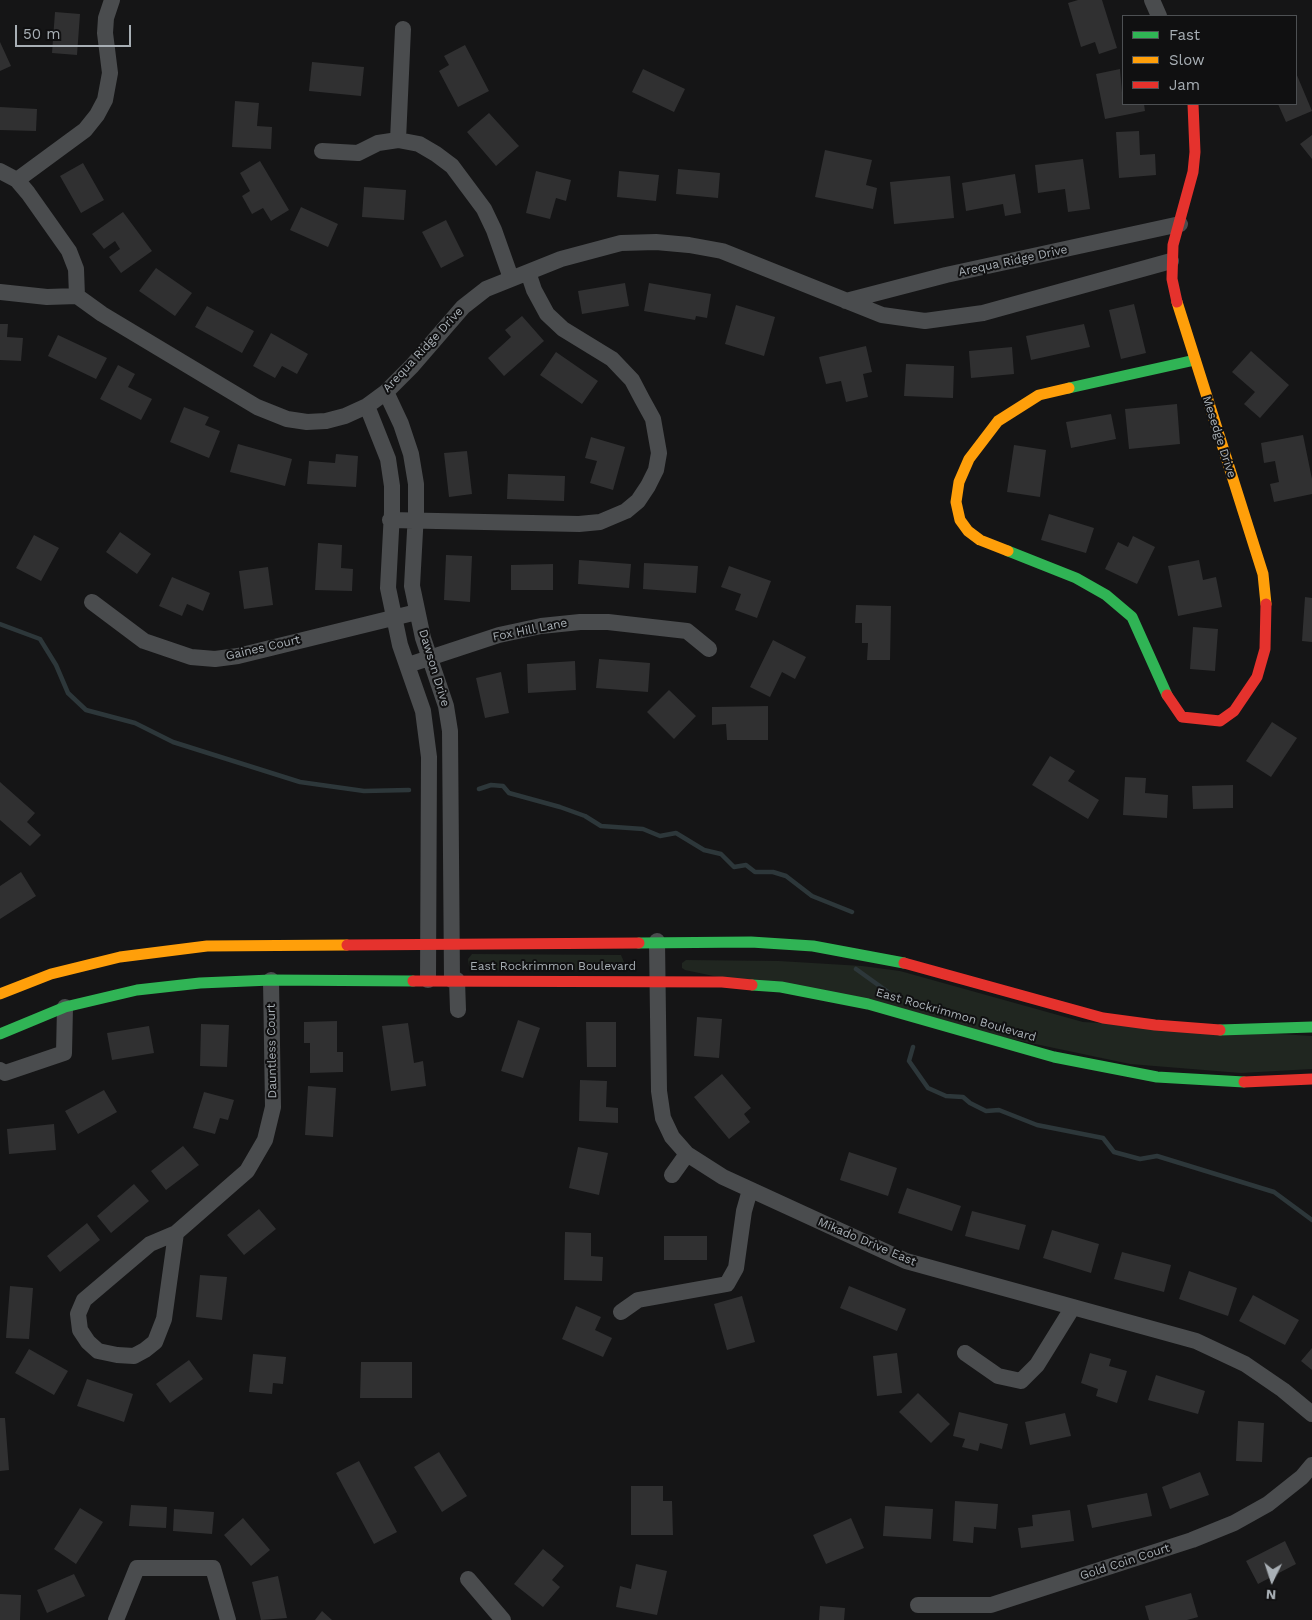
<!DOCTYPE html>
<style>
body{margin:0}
#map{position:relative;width:1312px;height:1620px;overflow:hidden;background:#151516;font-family:"Work Sans",sans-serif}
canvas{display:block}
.legend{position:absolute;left:1122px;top:15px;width:175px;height:90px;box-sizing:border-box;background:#101011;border:1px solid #4d5053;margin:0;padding:6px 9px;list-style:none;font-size:15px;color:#a8afb5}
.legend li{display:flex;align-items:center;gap:10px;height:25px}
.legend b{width:25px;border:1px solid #4d5053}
.north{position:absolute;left:1247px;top:1555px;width:50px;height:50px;-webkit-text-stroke:4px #101011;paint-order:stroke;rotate:184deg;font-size:14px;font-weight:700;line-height:20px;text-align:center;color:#a8afb5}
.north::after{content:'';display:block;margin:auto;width:18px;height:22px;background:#a8afb5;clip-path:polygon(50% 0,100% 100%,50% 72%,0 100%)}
.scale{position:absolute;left:15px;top:25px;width:116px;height:22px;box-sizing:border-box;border:2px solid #a8afb5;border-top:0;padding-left:6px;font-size:15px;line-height:18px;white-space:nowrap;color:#a8afb5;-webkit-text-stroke:4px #101011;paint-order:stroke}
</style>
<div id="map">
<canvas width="1312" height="1620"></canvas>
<ul class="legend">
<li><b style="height:6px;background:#30b455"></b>Fast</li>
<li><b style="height:6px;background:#ff9f0a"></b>Slow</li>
<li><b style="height:6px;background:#e5322d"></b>Jam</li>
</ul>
<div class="north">N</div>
<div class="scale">50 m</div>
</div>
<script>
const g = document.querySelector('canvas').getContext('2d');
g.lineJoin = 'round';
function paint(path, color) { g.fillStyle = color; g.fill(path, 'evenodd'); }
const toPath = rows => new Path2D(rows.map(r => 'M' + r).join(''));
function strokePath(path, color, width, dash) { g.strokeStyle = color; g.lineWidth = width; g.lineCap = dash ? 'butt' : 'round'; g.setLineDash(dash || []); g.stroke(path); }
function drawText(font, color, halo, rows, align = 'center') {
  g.font = font + ' "Work Sans",sans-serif'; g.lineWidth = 4; g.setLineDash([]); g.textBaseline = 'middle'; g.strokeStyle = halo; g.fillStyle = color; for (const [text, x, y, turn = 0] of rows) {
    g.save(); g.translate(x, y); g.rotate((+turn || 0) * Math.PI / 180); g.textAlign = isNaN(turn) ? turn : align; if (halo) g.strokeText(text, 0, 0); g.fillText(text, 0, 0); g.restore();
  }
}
paint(toPath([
 [472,954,621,955,624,962,623,967,615,970,474,970,469,966,468,959],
 [686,960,779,961,862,966,900,971,1083,1022,1312,1036,1312,1069,1241,1073,1130,1064,685,970,682,968,682,963]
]), '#202620');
strokePath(toPath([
 [0,624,40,639,56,665,68,693,86,710,135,723,173,742,300,782,364,791,409,790],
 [479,789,491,785,503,786,509,793,560,807,585,816,601,826,643,829,660,836,676,833,704,850,721,854,734,867,746,865,755,872,773,872,786,876,812,896,852,912],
 [856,969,888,992],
 [913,1047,909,1061,928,1088,946,1096,963,1097,970,1103,986,1111,999,1110,1037,1125,1103,1138,1114,1152,1140,1159,1157,1156,1274,1192,1312,1220]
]), '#2d373a', 4.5);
paint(toPath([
 [1078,0,1102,0,1117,48,1099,54,1095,42,1081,47,1068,3],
 [55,12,80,14,77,55,52,53],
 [0,42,11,66,0,71],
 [465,45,489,91,458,107,439,71,449,65,444,56],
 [312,62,364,67,361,96,309,91],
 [643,69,685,89,674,112,632,92],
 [1120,69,1123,104,1144,104,1145,111,1105,119,1096,74],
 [1296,73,1312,111,1286,122,1278,104,1296,104],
 [235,101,259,103,257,126,272,127,271,149,232,147],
 [0,107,37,109,36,131,0,130],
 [489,113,519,146,496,166,467,132],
 [1139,131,1140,155,1155,154,1156,175,1119,178,1116,132],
 [1312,135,1312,159,1300,144],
 [825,150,872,160,866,185,877,188,873,209,815,197],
 [1083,159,1090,209,1068,212,1065,189,1038,193,1035,165],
 [260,161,289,210,271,221,263,208,252,214,242,196,250,191,240,173],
 [83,163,104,200,81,213,60,176],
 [678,169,720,173,718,198,676,194],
 [536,171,571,180,566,201,556,198,550,219,526,213],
 [619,171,659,175,656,201,617,197],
 [1015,174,1021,213,1005,216,1003,204,966,211,962,183],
 [950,176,954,218,894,224,890,182],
 [364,187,406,190,404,220,362,217],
 [301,207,338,224,328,247,290,230],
 [123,212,152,251,121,273,109,257,120,249,115,241,104,249,92,234],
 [446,220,464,256,441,268,422,232],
 [156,268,192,293,175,316,139,291],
 [625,283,629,306,582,314,578,291],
 [649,283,711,294,707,318,696,316,695,320,644,311],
 [1134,304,1146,353,1121,359,1109,310],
 [736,305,775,317,764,356,725,344],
 [207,306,254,331,242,353,195,327],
 [522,316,544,341,504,376,488,358,511,337,505,330],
 [0,324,8,324,7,337,23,338,21,361,0,360],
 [1084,324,1090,347,1031,360,1026,336],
 [271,333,308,354,297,374,282,366,275,378,253,366],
 [58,335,107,358,96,379,48,356],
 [866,346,872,372,863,374,868,397,846,402,841,381,826,384,819,357],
 [1012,347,1014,374,971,378,969,351],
 [1251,351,1289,385,1260,418,1244,404,1255,392,1232,372],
 [556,352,598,381,582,404,540,375],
 [906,364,954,366,953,398,904,396],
 [118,365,135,374,128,387,152,399,141,420,100,399],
 [1177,404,1180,444,1129,449,1125,409],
 [184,407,209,417,205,425,220,431,209,458,170,442],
 [1111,414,1116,439,1071,448,1066,422],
 [1303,435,1312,479,1312,494,1274,502,1270,484,1279,482,1275,461,1264,463,1261,443],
 [591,437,625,447,613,490,590,483,597,461,585,458],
 [238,444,292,459,285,486,230,472],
 [1014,445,1046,450,1040,497,1007,492],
 [467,451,472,494,449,497,444,453],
 [336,454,358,456,356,487,307,484,309,461,335,463],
 [508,474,565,476,564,501,507,499],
 [1049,514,1094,528,1086,553,1041,540],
 [120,532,151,554,137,574,106,552],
 [34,535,59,548,41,581,16,568],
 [1133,536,1155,547,1137,584,1105,569,1118,542,1128,547],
 [318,543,342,545,341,568,353,569,352,591,315,590],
 [446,555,472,556,470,602,444,600],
 [579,560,631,564,629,588,578,584],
 [1199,560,1203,580,1216,577,1222,607,1178,616,1168,566],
 [644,563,698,566,696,593,643,589],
 [553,564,553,590,511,590,511,565],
 [729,566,771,581,757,618,735,610,741,594,721,587],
 [268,567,273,605,244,609,239,571],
 [172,577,210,593,203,611,187,604,182,616,159,606],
 [1305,597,1312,598,1312,642,1302,641],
 [856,605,891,606,890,660,867,660,868,643,862,643,862,623,855,623],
 [1193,627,1218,629,1215,671,1190,669],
 [773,640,806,657,795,679,782,672,770,697,750,687],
 [599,659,650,663,648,692,596,688],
 [575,661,576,690,528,693,527,664],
 [501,672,509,713,485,718,476,678],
 [669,690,696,716,674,739,647,712],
 [768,706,768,740,727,740,726,724,712,725,712,707],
 [1272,722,1297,738,1271,777,1246,761],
 [1050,756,1075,771,1068,781,1099,800,1088,819,1032,785],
 [1125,777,1146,778,1145,793,1168,795,1167,818,1123,815],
 [0,782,35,813,27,822,41,835,30,846,0,820],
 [1233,785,1233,808,1193,809,1192,786],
 [21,872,36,896,0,919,0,886],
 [697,1017,722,1019,719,1058,694,1056],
 [518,1020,540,1028,523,1078,501,1071],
 [337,1021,337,1052,343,1052,343,1072,310,1073,310,1043,304,1043,304,1022],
 [586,1022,616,1022,616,1067,587,1067],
 [408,1023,414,1063,423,1061,426,1086,391,1091,382,1026],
 [201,1024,229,1025,227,1067,200,1066],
 [149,1026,154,1053,112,1060,107,1033],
 [722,1074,751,1108,744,1114,750,1122,729,1139,694,1097],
 [580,1080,607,1081,606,1107,618,1108,618,1123,579,1121],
 [308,1086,336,1088,333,1137,305,1135],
 [104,1090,117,1112,78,1134,65,1111],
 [204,1092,234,1100,228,1120,220,1118,215,1134,193,1128],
 [54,1124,56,1150,9,1154,7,1129],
 [183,1146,199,1165,166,1190,151,1171],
 [578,1147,608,1153,599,1195,569,1188],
 [849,1152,897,1168,888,1196,840,1180],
 [134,1184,149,1201,111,1233,97,1216],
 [907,1188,961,1206,952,1231,898,1213],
 [259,1209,276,1229,244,1255,227,1235],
 [972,1211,1026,1225,1019,1250,965,1236],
 [87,1223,100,1240,60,1272,47,1256],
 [1052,1230,1099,1244,1091,1273,1043,1258],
 [565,1232,591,1233,591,1256,603,1257,602,1281,564,1280],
 [664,1236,707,1236,707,1260,664,1260],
 [1122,1252,1171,1265,1164,1292,1114,1279],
 [1189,1271,1237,1288,1228,1316,1179,1299],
 [200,1275,227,1277,222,1320,196,1317],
 [10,1286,33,1288,29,1339,6,1338],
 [849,1286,906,1309,897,1331,840,1308],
 [1253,1295,1299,1320,1285,1345,1239,1321],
 [742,1296,755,1342,727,1350,714,1304],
 [576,1306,601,1317,595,1330,612,1338,603,1357,562,1339],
 [1312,1348,1312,1370,1301,1361],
 [29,1349,68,1371,54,1395,15,1373],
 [897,1353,902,1393,877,1396,873,1356],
 [1090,1353,1111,1359,1109,1366,1127,1371,1117,1403,1096,1396,1098,1389,1081,1383],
 [253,1354,286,1357,283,1384,273,1383,272,1394,249,1392],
 [189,1360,203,1379,170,1403,156,1384],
 [361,1362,412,1362,412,1398,360,1398],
 [1156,1375,1205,1391,1198,1414,1148,1400],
 [87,1379,133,1394,124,1422,77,1406],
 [918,1393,950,1424,931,1443,899,1412],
 [959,1412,1008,1424,1002,1449,980,1443,978,1451,962,1447,965,1439,953,1436],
 [1065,1413,1071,1436,1030,1445,1025,1422],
 [0,1418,5,1418,9,1470,0,1471],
 [1238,1421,1264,1423,1262,1462,1236,1461],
 [439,1452,467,1496,442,1512,414,1467],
 [359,1461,397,1532,374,1544,336,1473],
 [1200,1472,1209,1495,1170,1509,1162,1487],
 [631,1486,663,1486,663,1501,672,1501,673,1535,631,1535],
 [1147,1493,1152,1516,1092,1528,1087,1505],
 [955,1501,998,1504,996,1529,974,1527,973,1543,953,1541],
 [131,1505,167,1507,166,1528,129,1526],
 [885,1506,933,1509,931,1539,883,1536],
 [80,1508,103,1522,76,1564,54,1549],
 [174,1509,214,1512,212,1534,173,1531],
 [1070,1510,1074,1541,1021,1548,1018,1528,1033,1526,1032,1515],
 [243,1518,270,1550,251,1566,224,1535],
 [851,1518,864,1548,826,1564,813,1535],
 [1285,1541,1296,1564,1258,1584,1246,1561],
 [543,1549,564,1566,552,1580,560,1587,543,1607,514,1584],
 [636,1564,667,1571,657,1615,616,1607,620,1586,631,1589],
 [74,1574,85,1596,47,1613,37,1590],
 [278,1576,287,1618,261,1620,252,1582],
 [1191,1593,1198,1617,1187,1620,1149,1620,1145,1606],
 [0,1594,21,1595,20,1620,0,1620],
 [820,1606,845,1608,844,1620,819,1620],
 [322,1611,332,1620,315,1620]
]), '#303031');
strokePath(toPath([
 [1152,0,1159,16],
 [398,140,403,29],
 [322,151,358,153,378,143,398,140,419,144,436,154,452,166,484,209,494,230,511,278],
 [0,171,17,180,28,193,69,251,76,269,77,296],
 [17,180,85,130,97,115,105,100,110,73,105,33,106,18,112,0],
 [0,292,47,297,77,296,102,314,257,407,287,419,307,422,326,421,345,416,367,406,386,392,412,366,463,307,486,289,561,259,621,243,656,242,689,245,722,251,882,315,925,321,983,313,1171,261],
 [846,301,946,275,1180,224],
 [386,392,401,424,411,454,416,484,416,513,412,586,423,638,446,706,450,731,452,980],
 [367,406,388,459,392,486,392,512,388,588,400,645,423,711,429,757,428,980],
 [390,520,579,524,600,522,626,511,638,501,648,486,656,470,659,453,653,419,642,399,632,380,612,359,563,329,547,314,534,290,528,272],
 [92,602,144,641,191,657,215,659,238,656,417,612],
 [408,665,499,635,541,626,580,622,608,622,687,631,709,649],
 [657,941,659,1091,663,1118,672,1137,687,1154,723,1177,906,1261,1196,1341,1245,1364,1283,1390,1312,1414],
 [457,980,458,1010],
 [0,1070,5,1073,64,1053,65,1007],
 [672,1175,687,1154],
 [176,1233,164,1319,155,1342,145,1350,134,1356,117,1355,98,1351,88,1342,80,1330,78,1314,84,1300,150,1244,176,1233,247,1171,265,1140,273,1107,271,980],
 [621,1312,638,1300,727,1284,736,1268,744,1211,750,1190],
 [965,1353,998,1376,1021,1381,1037,1365,1073,1307],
 [468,1579,503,1620],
 [918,1605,991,1605,1192,1540,1234,1523,1268,1504,1302,1477,1312,1465],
 [116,1620,137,1568,213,1568,228,1620]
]), '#4a4c4e', 16);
strokePath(toPath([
 [1069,388,1195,360],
 [1008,551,1076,578,1106,595,1132,617,1167,695],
 [639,943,751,942,813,946,904,963],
 [752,985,781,987,868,1004,1054,1057,1157,1077,1244,1082],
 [1220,1030,1312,1027],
 [0,1034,65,1007,137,990,200,983,271,980,413,981]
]), '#30b455', 11);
strokePath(toPath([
 [1177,302,1263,574,1266,604],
 [1008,551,980,540,968,531,960,520,956,502,959,482,969,459,998,421,1039,395,1069,388],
 [0,994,51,974,120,957,207,946,347,945]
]), '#ff9f0a', 11);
strokePath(toPath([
 [1177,302,1172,279,1173,245,1193,172,1195,152,1193,104],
 [1167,695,1182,717,1220,721,1234,711,1257,677,1265,649,1266,604],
 [347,945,639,943],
 [904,963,1103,1018,1155,1025,1220,1030],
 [413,981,722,982,752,985],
 [1244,1082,1312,1079]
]), '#e5322d', 11);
drawText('12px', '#a8afb5', '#101011', [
 ["Arequa Ridge Drive",1013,261,-12],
 ["Arequa Ridge Drive",423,350,-47],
 ["Mesedge Drive",1219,437,72],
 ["Fox Hill Lane",530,630,-11],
 ["Gaines Court",263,648,-13],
 ["Dawson Drive",434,668,73],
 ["East Rockrimmon Boulevard",553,966],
 ["East Rockrimmon Boulevard",956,1015,16],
 ["Dauntless Court",272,1051,-91],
 ["Mikado Drive East",867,1242,23],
 ["Gold Coin Court",1125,1562,-18]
]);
</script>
